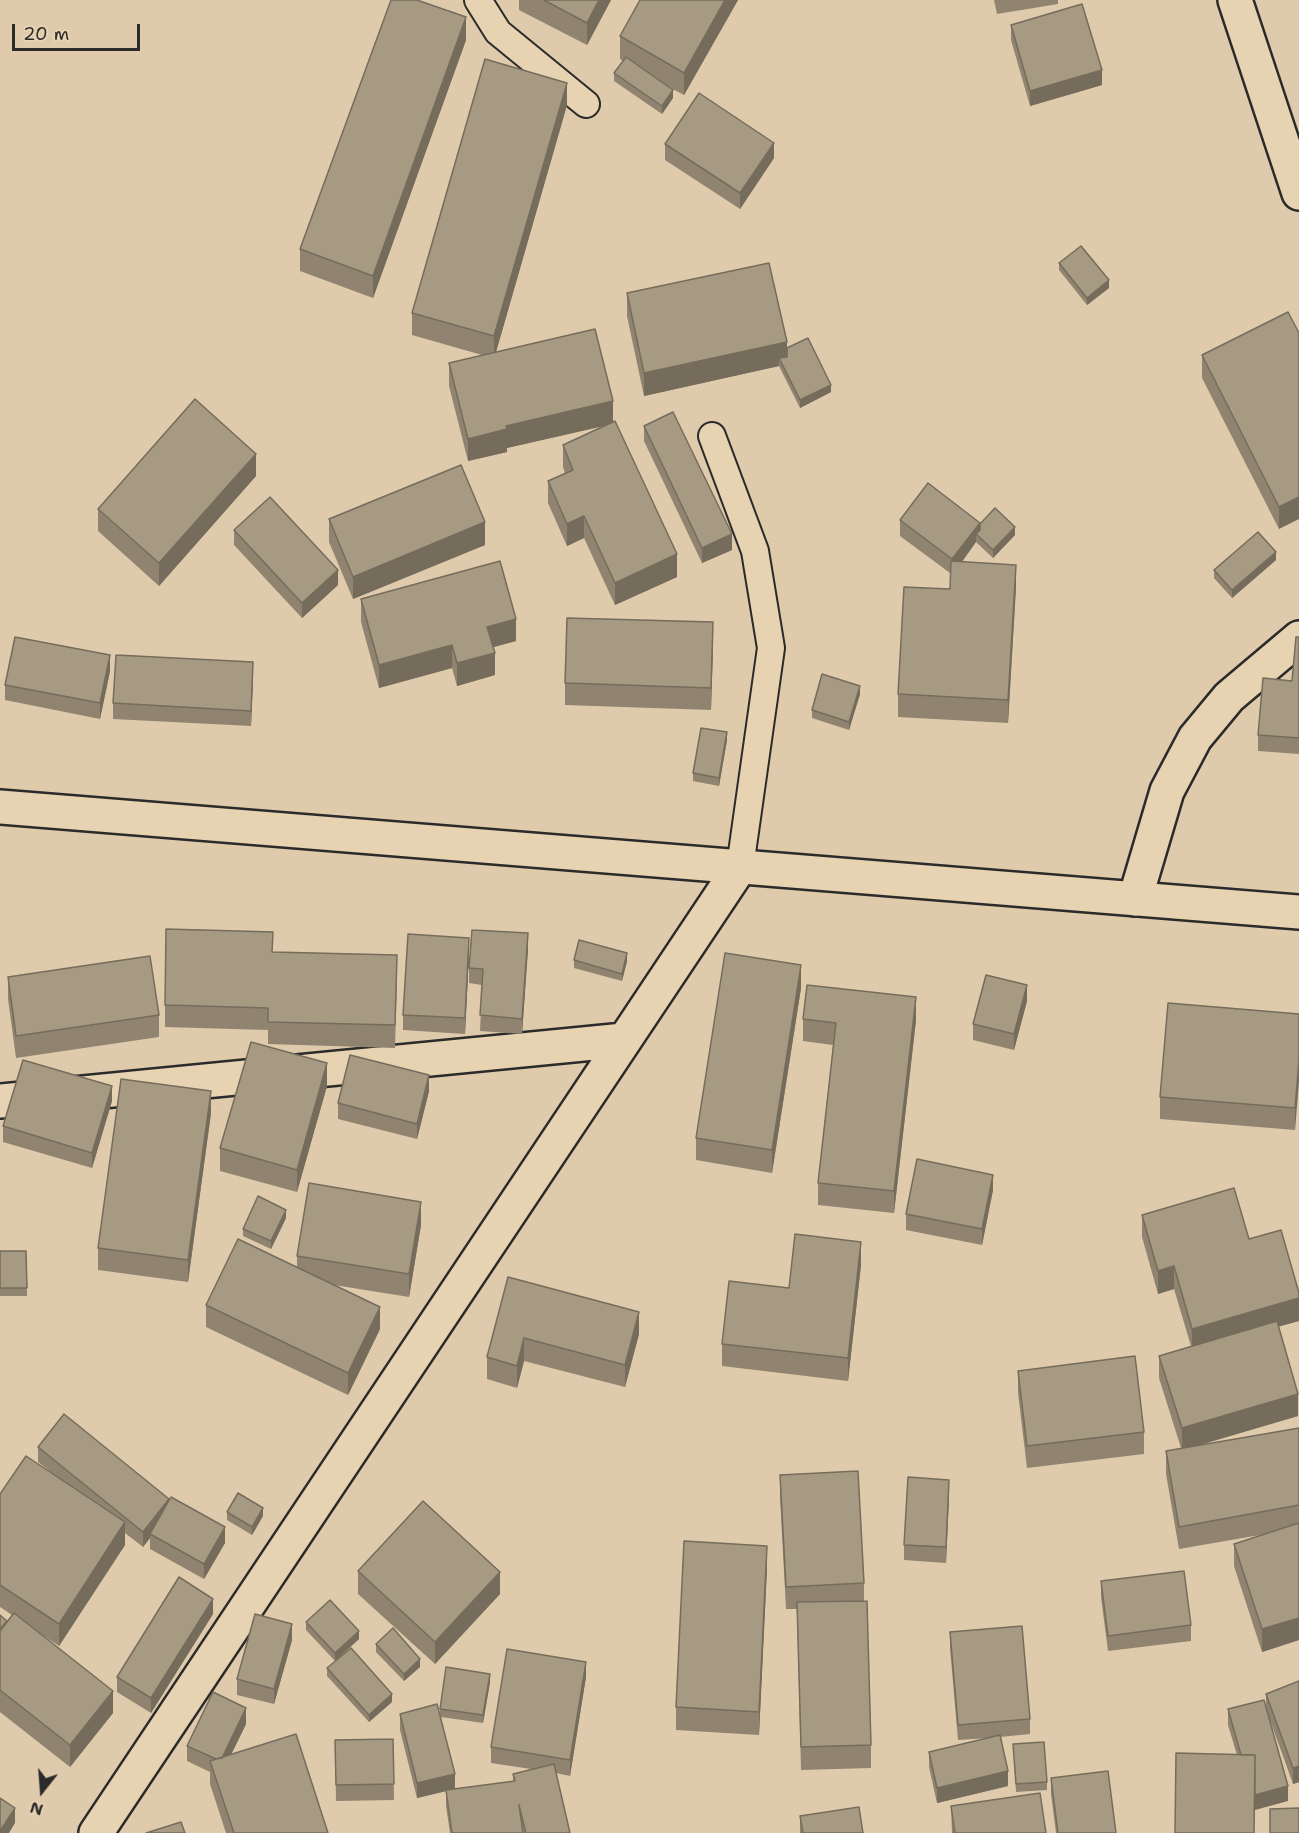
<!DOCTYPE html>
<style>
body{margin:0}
#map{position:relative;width:1299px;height:1833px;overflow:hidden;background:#dfcbac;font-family:"Shantell Sans",sans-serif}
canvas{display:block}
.north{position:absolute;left:12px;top:1761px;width:60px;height:60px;-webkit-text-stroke:4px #e7d2b1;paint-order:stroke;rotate:197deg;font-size:16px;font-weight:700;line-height:24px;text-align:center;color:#2b2b2b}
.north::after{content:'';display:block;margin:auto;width:21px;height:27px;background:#2b2b2b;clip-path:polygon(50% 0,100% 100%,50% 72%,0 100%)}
.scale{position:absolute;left:12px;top:24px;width:128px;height:27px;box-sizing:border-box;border:3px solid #2b2b2b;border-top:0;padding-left:8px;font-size:18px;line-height:21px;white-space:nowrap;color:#2b2b2b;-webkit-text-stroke:4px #e7d2b1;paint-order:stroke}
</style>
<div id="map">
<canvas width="1299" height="1833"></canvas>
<div class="north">N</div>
<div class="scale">20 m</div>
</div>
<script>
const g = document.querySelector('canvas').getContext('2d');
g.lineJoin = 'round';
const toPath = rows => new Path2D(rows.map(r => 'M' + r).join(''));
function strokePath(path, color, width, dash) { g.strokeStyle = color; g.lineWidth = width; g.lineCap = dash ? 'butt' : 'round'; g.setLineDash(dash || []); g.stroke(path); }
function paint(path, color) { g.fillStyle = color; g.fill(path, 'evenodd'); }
const lane = toPath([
 [478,0,498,32,586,104],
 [712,436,755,551,771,648,740,867]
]);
const street = toPath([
 [1235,0,1299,193],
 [1135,899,1167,791,1195,738,1229,697,1299,638],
 [0,1101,624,1040],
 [96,1833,740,867]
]);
const secondary = toPath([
 [0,807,1299,912]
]);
strokePath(lane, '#2b2b2b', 30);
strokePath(street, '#2b2b2b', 38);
strokePath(secondary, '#2b2b2b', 38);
strokePath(lane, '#e7d2b1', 26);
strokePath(street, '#e7d2b1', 33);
strokePath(secondary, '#e7d2b1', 33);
paint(toPath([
 [519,0,611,0,587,45,519,10],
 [640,0,738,0,684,95,667,86,673,98,662,114,614,81,614,73,623,61,620,59,620,36],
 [994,0,1058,0,1058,4,997,14],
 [1011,25,1102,85,1030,106,1011,40],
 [466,40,373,298,300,271,300,249],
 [567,105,496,352,613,422,677,577,615,605,584,538,567,546,548,503,548,481,565,473,563,467,563,445,605,425,507,448,507,452,468,461,449,386,449,363,482,355,412,335,412,313],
 [665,144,774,158,740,209,665,160],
 [1059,263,1109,288,1087,305,1059,270],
 [627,293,787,348,831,392,800,408,779,366,644,396,627,316],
 [1299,333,1279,529,1202,378,1202,355],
 [644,426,732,550,702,563,644,441],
 [256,476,159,586,98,531,98,509],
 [329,519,485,545,353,599,329,542],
 [900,520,980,524,1015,535,993,558,976,542,962,562,1016,587,1008,723,898,717,898,694,950,589,950,573,900,536],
 [234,530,338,585,302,618,234,545],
 [1276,560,1232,598,1214,578,1214,570],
 [361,599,516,641,493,647,495,675,457,686,452,668,379,688,361,622],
 [1299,637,1299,754,1258,751,1258,735,1292,681],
 [713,644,711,710,565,705,565,683],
 [110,671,100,719,5,700,5,685],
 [253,678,251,726,113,719,113,703],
 [860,694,849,730,812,718,812,710],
 [727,740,719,786,693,781,693,773],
 [528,949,522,1034,480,1031,482,985,469,983,469,968],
 [273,952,397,978,395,1048,268,1044,268,1030,165,1027,165,1005],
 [469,953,465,1034,403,1030,403,1015],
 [574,960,627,961,622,981,574,968],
 [8,977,159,1015,159,1037,16,1058,8,999],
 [801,988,772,1173,696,1160,696,1138],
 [1027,1001,1014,1050,973,1040,973,1024],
 [1299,1014,1295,1130,1160,1119,1160,1097],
 [803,1019,916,1020,894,1213,818,1205,818,1183,833,1045,803,1041],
 [327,1086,297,1192,220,1171,220,1148],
 [429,1091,417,1139,338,1119,338,1103],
 [112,1101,92,1168,3,1142,3,1126],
 [211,1113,188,1282,98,1270,98,1248],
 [993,1190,982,1245,906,1230,906,1214],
 [1142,1215,1249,1239,1299,1293,1299,1321,1278,1326,1298,1416,1200,1445,1299,1428,1299,1640,1262,1652,1234,1566,1234,1544,1266,1534,1179,1549,1166,1474,1166,1451,1181,1448,1159,1378,1159,1356,1191,1346,1174,1289,1158,1294,1142,1237],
 [286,1218,271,1249,243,1236,243,1229],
 [421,1225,409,1297,334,1285,380,1329,348,1395,206,1327,206,1305,297,1267,297,1256],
 [0,1251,26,1251,27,1296,0,1296],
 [861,1265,848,1381,722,1366,722,1344,789,1288],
 [508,1277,639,1334,625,1387,524,1361,517,1388,487,1379,487,1357],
 [1018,1371,1144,1432,1144,1454,1027,1468,1018,1393],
 [38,1447,169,1501,225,1543,204,1579,150,1549,150,1538,143,1547,125,1533,125,1545,59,1646,38,1632,113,1713,70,1767,0,1712,0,1615,7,1622,12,1615,0,1607,0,1494,56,1476,38,1462],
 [780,1475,864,1583,864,1601,871,1745,871,1768,801,1770,797,1609,786,1609,780,1497],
 [949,1495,946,1563,904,1560,904,1545],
 [227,1512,263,1516,252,1535,227,1520],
 [767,1568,759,1735,676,1730,676,1707],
 [358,1571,500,1594,435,1664,358,1594],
 [1101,1581,1191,1625,1191,1641,1108,1651,1101,1597],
 [213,1614,151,1713,117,1692,117,1677],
 [306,1622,359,1639,335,1661,306,1630],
 [950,1632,1030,1719,1030,1734,1000,1737,1008,1786,937,1803,929,1767,929,1752,989,1738,958,1740,950,1648],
 [292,1640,274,1704,237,1695,237,1679],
 [376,1644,420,1667,404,1681,376,1652],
 [327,1668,392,1702,369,1722,327,1676],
 [586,1677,570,1776,556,1773,570,1833,450,1833,446,1806,446,1791,417,1798,400,1730,400,1714,440,1714,440,1709,490,1682,483,1723,441,1717,455,1789,513,1781,513,1774,531,1769,491,1763,491,1747],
 [1299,1681,1299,1782,1293,1784,1270,1720,1288,1801,1237,1755,1228,1725,1228,1709,1266,1705,1266,1694],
 [246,1724,231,1755,328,1833,226,1833,210,1784,210,1772,187,1761,187,1746],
 [393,1739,394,1800,336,1801,335,1740],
 [1013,1744,1047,1782,1047,1790,1016,1792],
 [1051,1778,1116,1833,1056,1833,1051,1794],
 [951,1806,1046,1833,952,1833],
 [800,1816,863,1833,800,1833]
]), '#908471');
paint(toPath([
 [599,0,611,0,587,45,587,23],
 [725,0,738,0,684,95,684,73],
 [466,17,466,40,373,298,373,276],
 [1102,70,1102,85,1030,106,1030,91],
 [567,83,567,105,494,359,494,336],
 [673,90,673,98,662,114,662,106],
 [774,143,774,158,740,209,740,193],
 [1109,280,1109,288,1087,305,1087,298],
 [787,342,787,365,779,358,779,366,644,396,644,373],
 [831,385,831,392,800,408,800,400],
 [613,401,613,424,507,448,507,452,468,461,468,439,506,426],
 [256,454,256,476,159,586,159,563],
 [1299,497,1299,519,1279,529,1279,507],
 [584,516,584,538,567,546,567,524],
 [485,522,485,545,353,599,353,577],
 [980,523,980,538,976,534,976,542,952,575,952,559],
 [1015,527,1015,535,993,558,993,550],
 [732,534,732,550,702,563,702,548],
 [1276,552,1276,560,1232,598,1232,590],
 [677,554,677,577,615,605,615,583],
 [1016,565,1016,587,1008,723,1008,700],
 [338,570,338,585,302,618,302,603],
 [516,619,516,641,487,649,487,627],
 [713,622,713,644,711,710,711,688],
 [452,645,452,668,379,688,379,665],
 [495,653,495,675,457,686,457,663],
 [110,655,110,671,100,719,100,703],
 [253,662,253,678,251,726,251,711],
 [860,686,860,694,849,730,849,722],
 [727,732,727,740,719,786,719,778],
 [528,933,528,949,522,1034,522,1019],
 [469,938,469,953,465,1034,465,1018],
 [627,953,627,961,622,981,622,974],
 [801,965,801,988,772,1173,772,1150],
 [1027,985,1027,1001,1014,1050,1014,1034],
 [916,997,916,1020,894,1213,894,1191],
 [1299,1060,1299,1082,1295,1130,1295,1108],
 [327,1063,327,1086,297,1192,297,1170],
 [429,1075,429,1091,417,1139,417,1124],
 [112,1086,112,1101,92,1168,92,1153],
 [211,1091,211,1113,188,1282,188,1260],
 [993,1175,993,1190,982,1245,982,1229],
 [421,1202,421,1225,409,1297,409,1274],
 [286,1210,286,1218,271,1249,271,1241],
 [861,1242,861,1265,848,1381,848,1358],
 [1174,1266,1174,1289,1158,1294,1158,1271],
 [1299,1298,1299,1321,1192,1351,1192,1329],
 [380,1307,380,1329,348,1395,348,1373],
 [639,1312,639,1334,625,1387,625,1365],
 [524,1338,524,1361,517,1388,517,1366],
 [1298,1394,1298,1416,1182,1450,1182,1428],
 [949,1480,949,1495,946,1563,946,1547],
 [169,1499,169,1515,150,1534,150,1538,143,1547,143,1532],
 [263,1508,263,1516,252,1535,252,1527],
 [125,1522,125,1545,59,1646,59,1624],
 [225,1527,225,1543,204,1579,204,1564],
 [767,1546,767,1568,759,1735,759,1712],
 [500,1572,500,1594,435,1664,435,1642],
 [213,1599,213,1614,151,1713,151,1698],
 [1299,1618,1299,1640,1262,1652,1262,1629],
 [292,1624,292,1640,274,1704,274,1689],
 [359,1631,359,1639,335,1661,335,1653],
 [420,1659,420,1667,404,1681,404,1674],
 [586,1662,586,1677,570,1776,570,1760],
 [490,1674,490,1682,483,1723,483,1715],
 [113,1691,113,1713,70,1767,70,1745],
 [392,1694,392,1702,369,1722,369,1715],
 [246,1708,246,1724,220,1777,220,1761],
 [1255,1755,1288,1786,1288,1801,1255,1810],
 [1299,1766,1299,1782,1293,1784,1293,1768],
 [1008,1771,1008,1786,937,1803,937,1788],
 [455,1774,455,1789,417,1798,417,1783],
 [15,1808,15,1823,9,1833,0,1833,0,1831]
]), '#756c5c');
const building = toPath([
 [391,0,417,0,466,17,373,276,300,249,391,0],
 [544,0,599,0,587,23,544,0],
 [640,0,725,0,684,73,620,36,640,0],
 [1082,4,1102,70,1030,91,1011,25,1082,4],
 [626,57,673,90,662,106,614,73,626,57],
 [485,59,567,83,494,336,412,313,485,59],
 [699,93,774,143,740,193,665,144,699,93],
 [1081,246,1109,280,1087,298,1059,263,1081,246],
 [769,263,787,342,644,373,627,293,769,263],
 [1288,312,1299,333,1299,497,1279,507,1202,355,1288,312],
 [595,329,613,401,506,426,507,429,468,439,449,363,595,329],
 [808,338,831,385,800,400,779,358,787,357,787,348,808,338],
 [195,399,256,454,159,563,98,509,195,399],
 [673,412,732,534,702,548,644,426,673,412],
 [615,421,677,554,615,583,584,516,567,524,548,481,573,470,563,445,615,421],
 [461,465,485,522,353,577,329,519,461,465],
 [928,483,980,523,952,559,900,520,928,483],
 [270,497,338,570,302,603,234,530,270,497],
 [995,508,1015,527,993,550,976,534,980,530,980,524,995,508],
 [1258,532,1276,552,1232,590,1214,570,1258,532],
 [500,561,516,619,487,627,495,653,457,663,452,645,379,665,361,599,500,561],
 [951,561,1016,565,1008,700,898,694,904,587,950,589,951,561],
 [567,618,713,622,711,688,565,683,567,618],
 [15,637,110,655,100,703,5,685,15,637],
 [1296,637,1299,637,1299,738,1258,735,1263,678,1292,681,1296,637],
 [116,655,253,662,251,711,113,703,116,655],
 [822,674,860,686,849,722,812,710,822,674],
 [701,728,727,732,719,778,693,773,701,728],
 [166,929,273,932,272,952,397,955,395,1025,268,1022,268,1008,165,1005,166,929],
 [472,930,528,933,522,1019,480,1015,483,969,469,968,472,930],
 [408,934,469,938,465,1018,403,1015,408,934],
 [579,940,627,953,622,974,574,960,579,940],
 [725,953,801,965,772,1150,696,1138,725,953],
 [150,956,159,1015,16,1036,8,977,150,956],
 [986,975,1027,985,1014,1034,973,1024,986,975],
 [807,985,916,997,894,1191,818,1183,836,1023,803,1019,807,985],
 [1168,1003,1299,1014,1299,1060,1295,1108,1160,1097,1168,1003],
 [251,1042,327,1063,297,1170,220,1148,251,1042],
 [350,1055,429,1075,417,1124,338,1103,350,1055],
 [23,1060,112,1086,92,1153,3,1126,23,1060],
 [121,1079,211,1091,188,1260,98,1248,121,1079],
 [917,1159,993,1175,982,1229,906,1214,917,1159],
 [309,1183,421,1202,409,1274,297,1256,309,1183],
 [1234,1188,1249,1239,1281,1230,1299,1293,1299,1298,1192,1329,1174,1266,1158,1271,1142,1215,1234,1188],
 [258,1196,286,1210,271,1241,243,1229,258,1196],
 [795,1234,861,1242,848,1358,722,1344,729,1281,789,1288,795,1234],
 [238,1239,380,1307,348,1373,206,1305,238,1239],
 [0,1251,26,1251,27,1288,0,1288,0,1251],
 [508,1277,639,1312,625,1365,524,1338,517,1366,487,1357,508,1277],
 [1277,1321,1298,1394,1182,1428,1159,1356,1277,1321],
 [1135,1356,1144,1432,1027,1446,1018,1371,1135,1356],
 [64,1414,169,1499,143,1532,38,1447,64,1414],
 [1299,1428,1299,1505,1179,1527,1166,1451,1299,1428],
 [26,1456,125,1522,59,1624,0,1585,0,1494,26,1456],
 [858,1471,864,1583,786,1587,780,1475,858,1471],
 [908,1477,949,1480,946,1547,904,1545,908,1477],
 [238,1493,263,1508,252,1527,227,1512,238,1493],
 [171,1497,225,1527,204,1564,150,1534,171,1497],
 [423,1501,500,1572,435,1642,358,1571,423,1501],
 [1299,1523,1299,1618,1262,1629,1234,1544,1299,1523],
 [684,1541,767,1546,759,1712,676,1707,684,1541],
 [1184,1571,1191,1625,1108,1636,1101,1581,1184,1571],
 [179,1577,213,1599,151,1698,117,1677,179,1577],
 [330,1600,359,1631,335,1653,306,1622,330,1600],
 [867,1601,871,1745,801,1747,797,1602,867,1601],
 [14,1613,113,1691,70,1745,0,1690,0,1631,14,1613],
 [255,1614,292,1624,274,1689,237,1679,255,1614],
 [0,1615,7,1621,0,1629,0,1615],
 [1022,1626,1030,1719,958,1725,950,1632,1022,1626],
 [393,1628,420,1659,404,1674,376,1644,393,1628],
 [351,1648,392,1694,369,1715,327,1668,351,1648],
 [507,1649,586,1662,570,1760,491,1747,507,1649],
 [446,1667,490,1674,483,1715,440,1709,446,1667],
 [1299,1681,1299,1766,1293,1768,1266,1694,1299,1681],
 [213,1692,246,1708,222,1758,216,1759,187,1746,213,1692],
 [1264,1700,1288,1786,1255,1795,1255,1755,1241,1755,1228,1709,1264,1700],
 [437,1704,455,1774,417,1783,400,1714,437,1704],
 [296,1734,328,1833,234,1833,210,1761,296,1734],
 [1000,1735,1008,1771,937,1788,929,1752,1000,1735],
 [393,1739,394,1784,336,1785,335,1740,393,1739],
 [1044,1742,1047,1782,1016,1784,1013,1744,1044,1742],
 [1176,1753,1255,1755,1254,1833,1175,1833,1176,1753],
 [554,1764,570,1833,526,1833,519,1805,523,1833,452,1833,446,1790,515,1781,513,1774,554,1764],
 [1108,1771,1116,1833,1058,1833,1051,1778,1108,1771],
 [1040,1793,1046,1833,955,1833,951,1806,1040,1793],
 [0,1798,15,1808,0,1831,0,1798],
 [859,1807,863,1833,803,1833,800,1816,859,1807],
 [1299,1808,1299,1833,1270,1833,1270,1809,1299,1808],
 [181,1822,185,1833,146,1833,181,1822]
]);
paint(building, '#a79a83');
strokePath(building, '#756c5c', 1.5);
</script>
